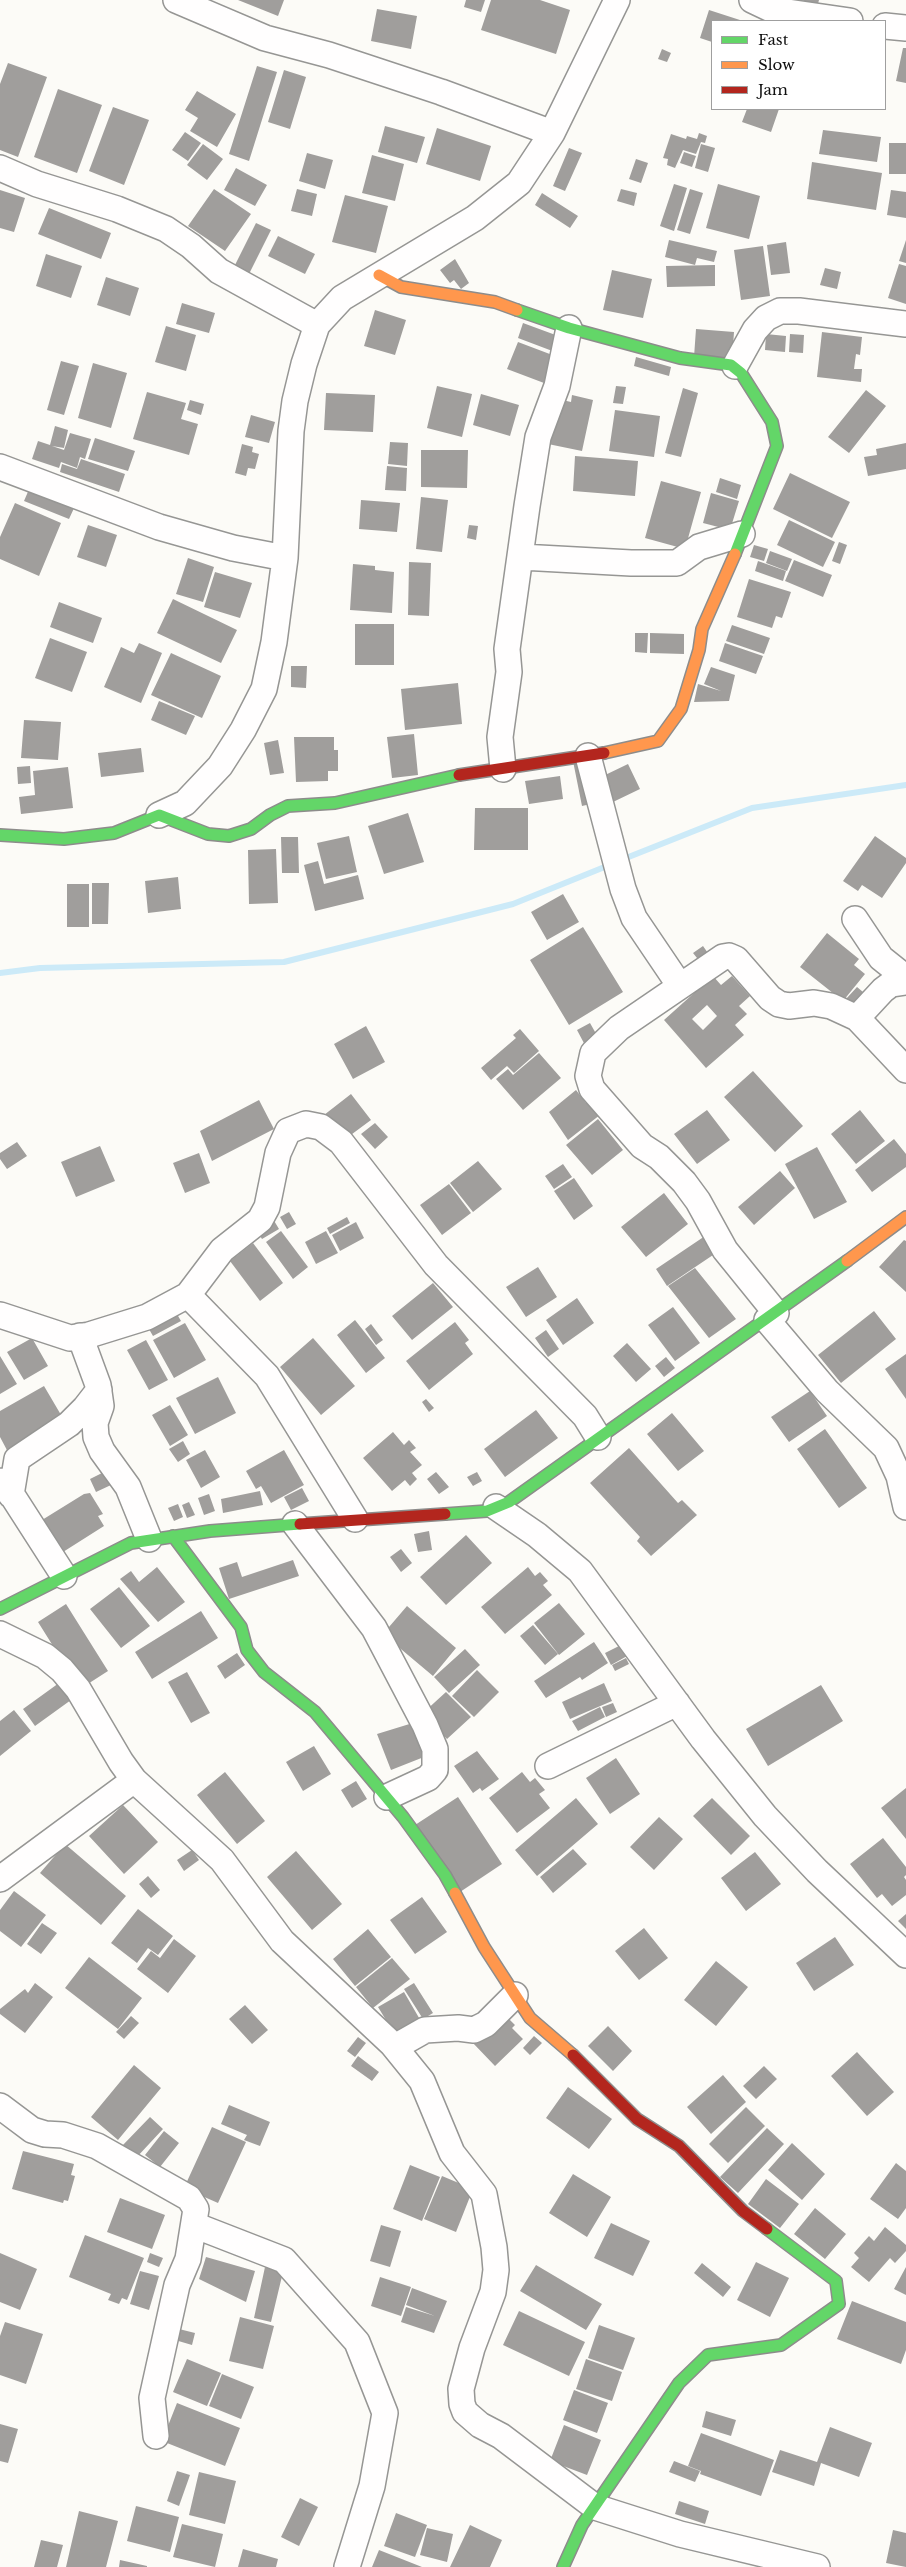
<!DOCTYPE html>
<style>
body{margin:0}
#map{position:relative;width:906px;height:2567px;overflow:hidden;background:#fcfbf7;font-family:"Libre Baskerville",serif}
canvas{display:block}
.legend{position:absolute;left:711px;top:20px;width:175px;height:90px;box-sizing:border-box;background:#fff;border:1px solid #9f9f9f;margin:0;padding:6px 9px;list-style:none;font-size:15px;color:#101010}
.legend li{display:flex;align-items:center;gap:10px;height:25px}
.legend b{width:25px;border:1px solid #9f9f9f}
</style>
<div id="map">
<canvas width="906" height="2567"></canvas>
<ul class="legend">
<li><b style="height:6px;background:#63d668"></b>Fast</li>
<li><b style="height:6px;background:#ff974d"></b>Slow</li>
<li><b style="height:6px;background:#b3261e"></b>Jam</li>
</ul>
</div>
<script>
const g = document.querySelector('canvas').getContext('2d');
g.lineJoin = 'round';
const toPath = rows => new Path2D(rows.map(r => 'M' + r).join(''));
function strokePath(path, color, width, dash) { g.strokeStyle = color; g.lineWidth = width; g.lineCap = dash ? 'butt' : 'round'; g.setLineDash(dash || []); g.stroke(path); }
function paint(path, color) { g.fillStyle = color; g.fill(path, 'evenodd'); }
strokePath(toPath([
 [621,860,752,808,906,785],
 [0,973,40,968,284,962,513,904,612,864]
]), '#cceaf8', 6);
paint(toPath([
 [238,0,284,0,278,16],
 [466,0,485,0,481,12,464,7],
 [491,0,540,0,570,10,556,54,481,30],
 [802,0,819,0,817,7],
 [377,9,417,16,411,49,371,41],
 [709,10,743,21,712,21,712,42,700,38],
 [903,48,906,48,906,83,896,81],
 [662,49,671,53,667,62,658,59],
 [8,63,47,77,18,157,0,150,0,84],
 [257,66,277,72,249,161,229,154],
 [284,70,306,77,290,129,268,122],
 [58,89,102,105,77,173,34,157],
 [197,91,236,114,217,147,190,131,198,118,185,110],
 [113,107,149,120,124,185,89,171],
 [747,109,779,109,771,132,742,122],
 [385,126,425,137,417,163,378,152],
 [437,128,491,146,480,181,426,164],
 [823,130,881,137,877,162,819,154],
 [185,132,201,143,188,161,172,150],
 [699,133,707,136,705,143,701,142,696,154,683,150,675,168,667,165,668,159,663,158,671,134,686,139,687,136,697,139],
 [889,143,906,143,906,174,889,174],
 [203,144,223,159,207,180,187,165],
 [701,144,715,148,708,172,695,168],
 [569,148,582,153,565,191,553,186],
 [684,152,696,156,692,167,680,163],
 [307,153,333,160,325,189,299,181],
 [372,155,404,164,395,201,362,193],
 [636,159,648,163,641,183,629,179],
 [812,162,882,173,876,210,807,199],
 [236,168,267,185,255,206,224,190],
 [674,184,687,188,674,231,660,226],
 [718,184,760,196,749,239,706,228],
 [214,189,251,214,225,251,188,226],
 [297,189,317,194,312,216,291,211],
 [621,189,637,193,634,206,617,201],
 [690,189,703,193,690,234,677,230],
 [0,190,25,198,14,232,0,228],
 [891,190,906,192,906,218,887,215],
 [542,193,578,216,570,228,535,205],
 [345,195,388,206,376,253,332,242],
 [49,208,111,233,101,259,38,234],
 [256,223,271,230,249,274,234,267],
 [278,236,315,254,305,274,268,256],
 [669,240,717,251,714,262,697,258,695,265,665,257],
 [906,240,906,263,899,261],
 [786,242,790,273,771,275,767,245],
 [763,246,770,296,741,300,734,250],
 [46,254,82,266,71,298,36,286],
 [455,259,469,283,461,289,454,280,450,283,440,270],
 [899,264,906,266,906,304,888,298],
 [715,265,715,286,667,287,666,266],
 [825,268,841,272,837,289,820,285],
 [612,270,652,279,643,318,603,310],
 [106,277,139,288,130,316,97,305],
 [182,303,215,313,209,333,176,324],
 [375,310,406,320,395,355,364,346],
 [523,323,561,337,555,352,518,338],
 [166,326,196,335,186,371,155,362],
 [696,329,734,332,732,361,694,357],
 [822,332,862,337,860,355,856,354,854,369,862,369,861,382,817,377],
 [766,334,786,336,785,352,765,350],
 [790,334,804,335,803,353,789,352],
 [518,342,555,356,544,383,507,369],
 [636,357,671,367,669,376,634,366],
 [61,361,79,366,64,415,47,410],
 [93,363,127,373,111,428,78,418],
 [437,386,472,394,462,437,427,428],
 [616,386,626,387,623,404,613,403],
 [683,388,698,393,681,457,665,453],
 [866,390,886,406,849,453,828,437],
 [147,392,186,403,181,419,198,424,189,455,133,439],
 [326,393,375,395,373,432,324,430],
 [481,394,519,405,510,436,473,425],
 [572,395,593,400,582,451,548,444,558,399,571,402],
 [190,400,204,404,201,415,187,410],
 [615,410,660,416,654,457,609,451],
 [251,415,275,422,269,443,245,437],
 [55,426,68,430,64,448,52,446,64,450,70,433,91,439,85,459,80,457,77,468,61,462,59,468,32,459,38,441,50,445],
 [95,438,135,451,128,471,88,459],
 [390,442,408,443,407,466,388,464],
 [906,443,906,469,868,476,864,457,877,455,876,449],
 [242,444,253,447,252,452,259,454,255,469,248,468,246,476,235,473],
 [421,450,468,450,467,488,421,487],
 [575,456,638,461,635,496,573,491],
 [81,459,125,474,119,492,60,472,62,464,77,469],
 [387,466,407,468,406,491,385,490],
 [790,473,850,502,832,538,773,509],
 [720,478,741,485,737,499,716,492],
 [661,481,701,492,685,549,645,538],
 [30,487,75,506,69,519,24,501],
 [711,493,739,501,730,530,703,523],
 [421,497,448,500,442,552,416,549],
 [361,500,400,503,397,532,359,529],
 [15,503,61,523,39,576,0,559,0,537],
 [789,520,835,542,823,567,777,545],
 [88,525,117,535,106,567,77,557],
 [469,525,478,526,476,540,467,538],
 [839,542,847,545,840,564,832,561],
 [754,545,768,549,764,561,750,557],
 [770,551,792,559,787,571,766,563],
 [188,558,214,567,203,602,176,594],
 [794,560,832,575,823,597,785,581],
 [758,561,786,571,783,581,755,571],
 [409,562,431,563,429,616,408,615],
 [353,564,375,566,375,570,394,572,392,613,350,610],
 [215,572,252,583,240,618,204,607],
 [749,579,791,592,782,618,776,616,772,628,737,617],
 [173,599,237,630,221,663,157,633],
 [59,602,102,618,93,643,50,627],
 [355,624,394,624,394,665,355,665],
 [732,625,770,638,764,654,726,641],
 [635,633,648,633,647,653,635,652],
 [650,633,684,634,684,654,650,653],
 [50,638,87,652,72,692,35,678],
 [139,643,162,653,141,703,104,687,121,647,134,653],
 [725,643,763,656,756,674,719,661],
 [171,653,221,676,202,718,151,695],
 [291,666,307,666,306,688,291,687],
 [711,667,735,675,729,701,694,702,698,684,721,691,704,684],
 [458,683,462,724,405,730,401,689],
 [159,701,195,716,186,735,151,720],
 [24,720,61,722,58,760,21,758],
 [414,734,418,775,392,778,387,737],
 [294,737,334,737,334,750,338,750,338,771,328,771,328,781,296,782],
 [278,740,284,773,270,775,264,743],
 [141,748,144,772,101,777,98,753],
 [586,759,595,803,582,806,573,761],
 [628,764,640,789,613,802,601,777],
 [30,766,31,783,18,784,17,767],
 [68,767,73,808,21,814,19,797,35,795,33,771],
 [560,776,563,799,529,804,525,781],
 [475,808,528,808,528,850,474,850],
 [408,813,424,862,384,874,368,826],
 [349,836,357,872,326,879,317,843],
 [875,836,906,858,906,863,882,898,862,885,858,891,843,881],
 [281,837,298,837,299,873,282,873],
 [276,849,278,903,249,904,248,850],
 [318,861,324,884,358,875,364,899,315,911,304,865],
 [178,877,181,909,148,913,145,881],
 [92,883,109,883,108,924,92,924],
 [67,884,89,884,89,927,67,927],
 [563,894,579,922,547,940,531,912],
 [583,927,623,992,569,1025,530,960],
 [827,933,859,959,854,965,865,974,843,1001,800,967],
 [703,946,710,956,701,963,693,953],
 [713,976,721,985,732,976,750,996,739,1006,747,1014,735,1025,744,1035,706,1068,664,1020],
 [707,1005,717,1016,703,1030,692,1019],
 [857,987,863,992,852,1004,846,999],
 [590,1023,599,1039,586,1047,577,1030],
 [366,1026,385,1062,353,1079,334,1044],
 [520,1029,539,1051,514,1073,507,1066,491,1080,481,1068,516,1038,513,1035],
 [539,1053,561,1078,523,1110,496,1079,508,1069,513,1075],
 [753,1071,803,1126,775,1152,724,1097],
 [576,1090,586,1103,593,1096,605,1111,568,1140,549,1112],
 [351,1094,371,1120,344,1140,324,1115],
 [259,1100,274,1129,212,1161,200,1131],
 [707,1110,730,1140,697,1164,674,1134],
 [860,1110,885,1141,856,1164,831,1134],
 [598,1119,623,1150,592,1175,566,1145],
 [375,1123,388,1137,375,1149,361,1134],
 [894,1139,906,1154,906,1167,872,1192,855,1170],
 [17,1142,27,1156,7,1169,0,1159,0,1153],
 [100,1146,115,1181,76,1197,61,1162],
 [817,1147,847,1202,814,1219,785,1164],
 [199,1153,210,1183,185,1193,173,1163],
 [478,1161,502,1189,473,1212,450,1183],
 [563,1164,572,1177,554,1189,545,1176],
 [780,1171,795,1188,754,1225,738,1207],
 [574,1178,593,1206,574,1220,554,1191],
 [449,1184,471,1213,442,1235,420,1205],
 [664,1193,688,1224,646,1257,621,1227],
 [289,1212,296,1224,287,1229,280,1217],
 [347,1217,350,1223,330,1234,327,1228],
 [273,1219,279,1229,262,1239,255,1228],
 [356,1222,364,1238,340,1251,332,1235],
 [281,1231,308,1267,293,1279,266,1242],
 [326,1231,338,1253,316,1264,305,1242],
 [705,1236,716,1253,667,1286,656,1269],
 [904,1240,906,1241,906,1292,879,1267],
 [253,1243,283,1283,260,1301,230,1261],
 [538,1267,557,1297,526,1317,506,1287],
 [695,1268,736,1319,709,1338,668,1286],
 [433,1283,453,1307,412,1340,392,1316],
 [577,1298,594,1323,563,1345,546,1320],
 [673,1307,700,1343,675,1361,648,1325],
 [174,1309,181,1321,153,1336,146,1324],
 [874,1311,896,1339,841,1383,818,1355],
 [355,1320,385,1358,366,1373,337,1335],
 [455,1322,469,1340,465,1343,473,1354,429,1390,406,1361],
 [185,1323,206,1360,174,1378,153,1340],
 [371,1324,383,1340,376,1345,365,1329],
 [546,1330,559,1349,548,1357,535,1338],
 [32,1338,48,1366,24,1380,7,1352],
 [313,1338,355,1386,321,1415,280,1367],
 [146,1340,168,1380,149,1390,127,1350],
 [627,1343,651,1369,636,1382,613,1356],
 [906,1354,906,1399,885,1369],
 [0,1356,17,1384,0,1394],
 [666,1357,675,1368,664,1377,655,1366],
 [218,1377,236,1413,195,1434,176,1398],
 [44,1386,64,1420,8,1452,0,1437,0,1411],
 [810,1391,827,1416,789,1442,771,1417],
 [426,1399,434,1408,429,1412,422,1402],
 [170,1405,188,1435,170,1446,152,1415],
 [536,1410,558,1438,505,1477,484,1449],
 [672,1413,704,1451,678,1471,647,1434],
 [825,1429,867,1488,839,1508,797,1449],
 [393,1432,404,1445,409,1440,416,1448,410,1452,422,1465,412,1473,417,1479,410,1486,405,1480,392,1491,363,1458],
 [183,1441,190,1454,178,1462,169,1449],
 [629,1448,678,1503,682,1500,697,1515,651,1556,637,1541,640,1537,590,1483],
 [205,1450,220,1477,201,1488,186,1460],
 [284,1450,304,1485,271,1503,261,1486,256,1489,246,1471],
 [104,1472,111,1485,96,1492,90,1479],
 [436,1472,449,1487,439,1494,427,1479],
 [477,1472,482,1481,473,1486,467,1477],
 [302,1488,309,1501,291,1510,284,1497],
 [260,1491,263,1505,223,1513,221,1499],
 [90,1493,103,1514,98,1516,104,1526,63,1552,42,1520,84,1494],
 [209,1494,215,1511,204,1515,198,1498],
 [189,1502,195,1515,187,1518,182,1505],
 [178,1504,183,1517,174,1521,168,1508],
 [429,1531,432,1550,418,1552,414,1534],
 [466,1535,492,1563,446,1605,420,1577],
 [401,1549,412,1563,401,1572,390,1557],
 [293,1560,299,1576,229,1599,219,1568,237,1562,242,1577],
 [157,1567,185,1602,158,1622,120,1579,131,1571,139,1582],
 [528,1567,535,1576,540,1572,548,1581,543,1585,552,1595,505,1634,481,1607],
 [119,1587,150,1626,121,1648,90,1609],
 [559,1603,585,1634,559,1655,534,1623],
 [66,1604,108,1671,80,1689,38,1622],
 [407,1606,456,1648,433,1676,383,1634],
 [201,1611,218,1638,152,1679,135,1652],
 [533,1625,558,1654,545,1665,520,1636],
 [594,1642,608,1663,582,1680,580,1677,546,1698,534,1681],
 [623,1644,629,1655,611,1665,605,1653],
 [465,1649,480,1665,449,1693,434,1677],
 [237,1653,245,1665,225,1679,217,1666],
 [626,1658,629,1664,615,1671,612,1665],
 [477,1670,499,1692,474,1717,452,1696],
 [187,1672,210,1713,191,1723,168,1682],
 [59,1683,71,1700,35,1726,23,1709],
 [604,1683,612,1701,570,1719,562,1702],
 [821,1685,843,1721,768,1766,746,1729],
 [446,1692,471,1717,447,1739,423,1713],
 [613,1703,617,1712,606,1717,602,1707],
 [600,1707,605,1717,578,1731,572,1721],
 [14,1710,31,1731,0,1756,0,1721],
 [416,1722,429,1755,391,1770,377,1734],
 [314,1746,331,1774,303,1791,286,1762],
 [477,1751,499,1779,482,1791,480,1788,473,1793,454,1766],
 [616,1758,640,1794,610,1814,586,1778],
 [225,1772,265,1821,237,1844,197,1795],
 [522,1772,530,1782,535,1778,545,1790,539,1794,550,1808,517,1833,489,1798],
 [356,1781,367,1799,352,1808,341,1790],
 [906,1788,906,1839,881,1808],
 [458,1797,502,1864,460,1892,415,1825],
 [576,1798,598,1824,537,1876,515,1850],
 [712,1798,750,1836,731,1855,693,1816],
 [123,1805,158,1842,124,1874,89,1836],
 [659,1817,683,1839,654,1870,630,1847],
 [883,1838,906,1867,906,1875,904,1877,906,1880,906,1895,892,1906,882,1894,877,1898,850,1864],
 [65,1844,126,1896,101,1925,40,1873],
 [573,1849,587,1864,553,1893,540,1877],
 [192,1850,199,1860,184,1871,177,1860],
 [296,1851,342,1904,312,1930,267,1877],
 [755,1852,781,1884,746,1911,721,1878],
 [148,1876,160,1890,151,1898,139,1884],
 [14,1891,46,1915,21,1947,0,1931,0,1910],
 [422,1897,447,1932,415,1954,390,1920],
 [138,1909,173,1936,158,1955,148,1948,137,1963,111,1943],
 [906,1914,906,1929,898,1921],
 [42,1923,57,1933,41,1954,27,1944],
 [644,1928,668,1958,639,1980,615,1951],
 [368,1929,391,1957,355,1986,333,1959],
 [835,1937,854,1965,814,1991,796,1963],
 [174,1939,196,1956,168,1993,137,1969,151,1951,160,1958],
 [89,1957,142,1998,118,2029,65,1988],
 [392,1958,410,1979,373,2008,356,1987],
 [716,1961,748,1987,716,2026,684,2000],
 [35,1983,53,1997,25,2033,0,2014,0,2009,25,1989,28,1993],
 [414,1983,433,2013,423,2019,404,1989],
 [404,1992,422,2023,397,2038,378,2007],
 [245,2005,268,2030,252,2044,229,2019],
 [504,2014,515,2025,512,2028,523,2039,495,2066,472,2042],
 [131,2016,139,2023,124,2039,116,2032],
 [608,2026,632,2051,613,2071,588,2046],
 [534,2036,542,2043,530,2055,523,2048],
 [358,2037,366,2043,355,2057,347,2051],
 [857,2052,894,2092,867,2116,831,2076],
 [358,2056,379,2072,372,2081,351,2066],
 [134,2065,161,2088,118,2140,91,2117],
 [764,2066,777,2079,756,2099,743,2086],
 [723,2075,746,2102,711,2134,687,2107],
 [568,2087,612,2119,589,2149,546,2118],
 [229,2105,270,2122,260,2146,244,2140,247,2135,221,2124],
 [746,2107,765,2126,728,2163,709,2144],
 [150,2117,163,2129,136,2158,122,2146],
 [212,2127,246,2142,218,2203,184,2188],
 [767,2128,784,2144,738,2193,720,2177],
 [164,2131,179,2143,160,2167,145,2155],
 [792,2143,825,2174,802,2200,768,2170],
 [23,2151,74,2164,71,2175,75,2176,68,2201,64,2200,63,2203,12,2189],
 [896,2163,906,2171,906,2208,898,2219,870,2199],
 [410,2165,440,2177,422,2221,393,2209],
 [573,2174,611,2197,587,2237,549,2213],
 [442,2176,473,2189,456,2232,424,2219],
 [766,2179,799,2204,780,2228,748,2204],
 [120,2198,165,2215,152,2249,107,2232],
 [815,2208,846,2234,825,2259,794,2234],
 [611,2223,650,2241,633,2276,594,2258],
 [381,2225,401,2231,390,2267,370,2261],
 [885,2227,906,2245,906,2251,895,2263,890,2258,869,2282,851,2267,859,2258,854,2253,869,2236,874,2241],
 [85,2235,144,2258,127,2300,122,2298,119,2304,108,2300,111,2294,69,2277],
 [0,2253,37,2269,20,2310,0,2302],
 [150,2253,163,2258,159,2267,147,2262],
 [206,2257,255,2271,246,2302,199,2279],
 [756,2262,789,2278,770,2317,737,2300],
 [702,2263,731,2287,723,2297,694,2273],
 [536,2265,602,2304,586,2330,520,2291],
 [265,2267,283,2272,271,2322,254,2318],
 [906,2267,906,2295,894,2289],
 [140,2271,159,2276,149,2310,130,2304],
 [380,2277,411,2287,401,2316,371,2306],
 [412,2288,447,2301,434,2333,401,2322,406,2307,435,2316,406,2305],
 [852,2301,906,2322,906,2350,901,2364,837,2339],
 [519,2311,585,2342,569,2376,503,2345],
 [240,2317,274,2326,263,2369,229,2361],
 [5,2322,43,2334,26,2384,0,2375,0,2336],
 [599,2325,635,2338,623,2370,588,2358],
 [179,2329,195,2333,192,2345,175,2340],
 [187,2359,221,2373,207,2406,173,2392],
 [586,2359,622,2372,612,2401,576,2389],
 [222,2374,254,2387,241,2419,209,2406],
 [574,2390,608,2403,597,2433,563,2420],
 [177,2403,240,2428,225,2466,162,2441],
 [706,2411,736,2420,731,2436,702,2427],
 [0,2424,18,2429,8,2463,0,2461],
 [564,2425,601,2440,587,2475,550,2461],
 [830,2427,872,2443,859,2477,821,2463,814,2486,772,2472,780,2450,817,2462],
 [701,2433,774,2460,761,2496,700,2474,701,2471,688,2466],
 [674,2461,700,2471,695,2482,669,2472],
 [177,2471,190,2475,179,2506,167,2501],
 [199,2472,236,2481,225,2524,189,2515],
 [300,2498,318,2507,299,2546,281,2537],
 [679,2501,709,2511,705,2524,675,2514],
 [136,2506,179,2517,170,2552,127,2541],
 [79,2511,118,2521,106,2567,66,2567],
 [396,2513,427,2525,415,2557,384,2546],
 [182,2524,223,2534,215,2567,173,2557],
 [470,2525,502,2540,490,2567,450,2567],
 [427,2528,453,2534,447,2562,420,2555],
 [893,2530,906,2533,906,2567,886,2563],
 [41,2540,63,2545,57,2567,34,2567],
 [243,2549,278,2559,276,2567,238,2567],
 [379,2550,422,2567,372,2567],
 [120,2560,147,2566,147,2567,119,2567]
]), '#a09e9c');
const street = toPath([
 [176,0,265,38,329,55,441,92,552,133],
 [752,0,773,10,850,21],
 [885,26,906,28],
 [0,168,37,184,117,209,166,229,191,246,219,271,317,325],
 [735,366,755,330,766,318,780,311,799,311,906,324],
 [0,467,159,527,233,548,285,558],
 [521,557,631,563,677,563,699,547,742,534],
 [588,756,623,889,634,918,680,986],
 [503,769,500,737,509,672,507,649,527,506,538,437,557,386,569,328],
 [159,815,185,803,220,766,243,730,264,689,274,642,285,558,291,431,295,401,304,364,317,325,342,298,475,218,519,183,552,133,617,0],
 [855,919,881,958,906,978],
 [857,1018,883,990,891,984,906,982],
 [188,1295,267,1376,355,1519],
 [776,1313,725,1250,698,1201,684,1182,659,1157,642,1146,592,1089,588,1076,593,1053,619,1028,723,957,729,956,736,959,770,998,779,1004,789,1006,814,1003,831,1006,857,1018,906,1070],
 [0,1315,70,1338,89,1335,147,1317,188,1295,222,1250,260,1220,267,1207,278,1153,288,1131,306,1124,321,1127,341,1142,436,1265,585,1416,598,1437],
 [767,1320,827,1391,886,1448,899,1476,906,1507],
 [80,1336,98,1385,101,1406,95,1423,96,1437,102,1451,128,1487,149,1539],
 [3,1481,64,1576],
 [11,1495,17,1459,69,1424,85,1408,99,1390],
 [496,1507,537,1535,580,1571,703,1739,765,1816,817,1871,906,1955],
 [295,1524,374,1628,425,1725,435,1749,435,1770,428,1778,387,1797],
 [0,1634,45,1656,62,1670,78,1689,121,1762,134,1780,222,1860,282,1941,392,2044,422,2081,452,2153,484,2194,494,2247,496,2270,493,2292,472,2348,461,2389,462,2404,465,2412,480,2425,501,2436,595,2507,680,2534,817,2567],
 [548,1766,677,1703],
 [0,1879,134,1780],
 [395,2047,425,2030,458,2028,474,2030,486,2024,515,1995],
 [0,2106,32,2130,45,2134,63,2135,97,2146,189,2198,196,2209,188,2259,177,2285,152,2398,156,2436],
 [194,2225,284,2260,357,2342,385,2413,372,2486,347,2567]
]);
const fast = toPath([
 [517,310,569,328,680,358,731,365,741,373,772,422,777,446,735,554],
 [0,835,64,839,114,833,159,815,208,834,229,836,251,829,270,815,288,806,335,803,459,775],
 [445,1514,487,1511,509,1502,847,1261],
 [173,1536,241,1627,247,1650,264,1672,315,1712,403,1817,445,1875,455,1893],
 [0,1609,131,1543,210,1531,300,1524],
 [563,2567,582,2525,679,2383,708,2355,781,2345,839,2304,836,2281,767,2229]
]);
const slow = toPath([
 [379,275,401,287,495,302,517,310],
 [604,753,658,741,681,709,699,650,702,629,735,554],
 [847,1261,906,1217],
 [455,1893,484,1947,530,2018,573,2055]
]);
const jam = toPath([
 [459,775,604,753],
 [300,1524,445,1514],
 [573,2055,637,2119,679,2146,743,2211,767,2229]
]);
strokePath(street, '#969694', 28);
strokePath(fast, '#8d8c8b', 14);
strokePath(slow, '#8d8c8b', 14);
strokePath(jam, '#8d8c8b', 14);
strokePath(street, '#fffefe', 25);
strokePath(fast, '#63d668', 11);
strokePath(slow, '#ff974d', 11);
strokePath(jam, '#b3261e', 11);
</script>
